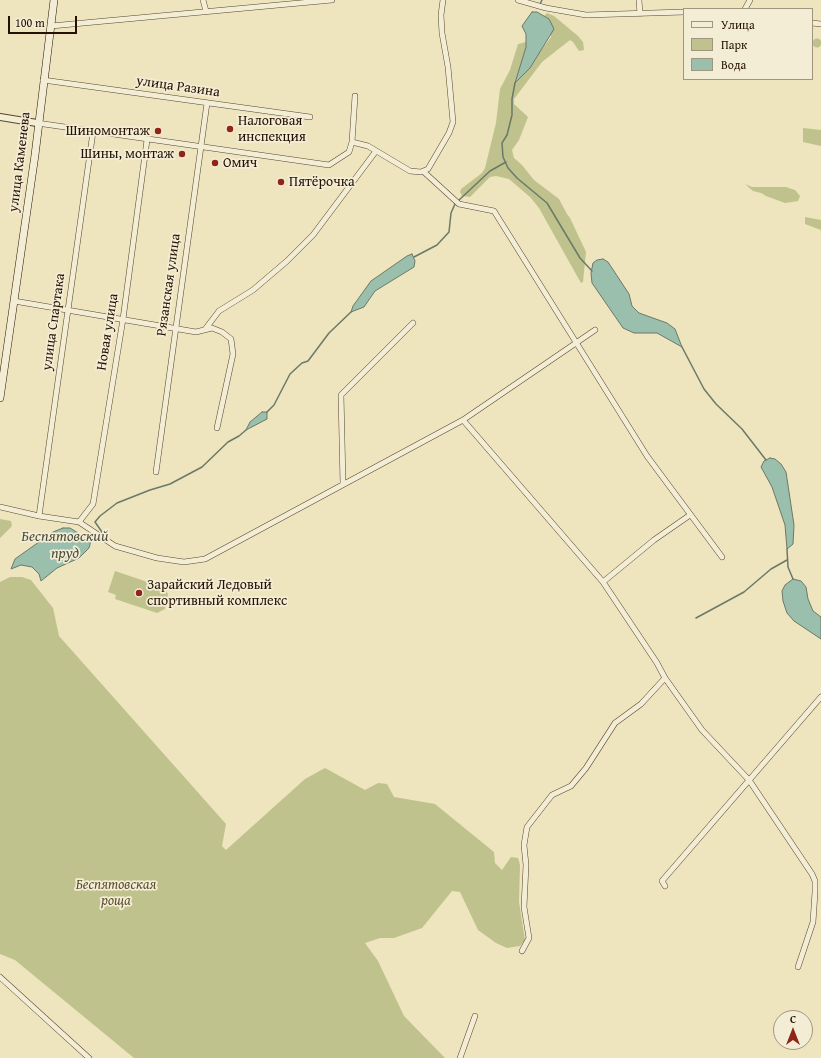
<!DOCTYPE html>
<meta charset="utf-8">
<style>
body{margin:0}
#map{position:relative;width:821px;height:1058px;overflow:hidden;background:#eee4be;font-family:"Gentium Book Plus",serif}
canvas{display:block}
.legend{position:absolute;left:683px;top:8px;width:130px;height:72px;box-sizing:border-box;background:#f4edd5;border:1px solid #a19580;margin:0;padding:5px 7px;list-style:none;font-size:12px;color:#241100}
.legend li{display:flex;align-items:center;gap:8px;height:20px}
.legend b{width:20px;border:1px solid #a19580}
.north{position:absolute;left:773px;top:1010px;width:40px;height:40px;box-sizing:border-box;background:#f4edd5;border:1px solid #a19580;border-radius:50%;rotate:0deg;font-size:11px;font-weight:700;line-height:16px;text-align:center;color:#241100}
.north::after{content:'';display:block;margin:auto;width:14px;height:18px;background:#8f2418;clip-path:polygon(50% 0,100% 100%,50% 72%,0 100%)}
.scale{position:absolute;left:8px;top:16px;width:69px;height:18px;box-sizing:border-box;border:2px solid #241100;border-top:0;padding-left:5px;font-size:12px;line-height:14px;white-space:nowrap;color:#241100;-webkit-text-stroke:3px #f4edd5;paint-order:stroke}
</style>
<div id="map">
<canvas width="821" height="1058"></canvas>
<ul class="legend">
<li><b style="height:5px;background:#f4edd5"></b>Улица</li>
<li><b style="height:11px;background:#bfc28d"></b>Парк</li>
<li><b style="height:11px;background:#9abfad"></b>Вода</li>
</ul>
<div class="north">С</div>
<div class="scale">100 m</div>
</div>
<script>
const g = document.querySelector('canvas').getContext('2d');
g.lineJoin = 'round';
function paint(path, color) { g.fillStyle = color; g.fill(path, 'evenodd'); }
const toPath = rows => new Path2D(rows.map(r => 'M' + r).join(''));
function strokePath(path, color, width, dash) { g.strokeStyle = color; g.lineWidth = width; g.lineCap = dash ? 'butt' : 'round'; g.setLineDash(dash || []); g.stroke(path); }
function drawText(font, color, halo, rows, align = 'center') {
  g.font = font + ' "Gentium Book Plus",serif'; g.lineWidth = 3.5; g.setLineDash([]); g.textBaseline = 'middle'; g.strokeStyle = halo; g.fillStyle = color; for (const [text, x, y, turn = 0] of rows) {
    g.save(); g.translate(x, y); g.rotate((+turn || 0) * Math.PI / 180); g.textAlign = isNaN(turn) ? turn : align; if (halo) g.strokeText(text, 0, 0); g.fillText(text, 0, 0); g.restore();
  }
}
paint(toPath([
 [547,13,554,16,578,36,583,42,584,50,579,51,573,42,570,40,542,62,514,99,514,104,528,117,519,140,512,150,514,158,522,165,534,180,559,199,567,214,570,218,586,252,583,282,581,283,539,208,530,197,509,179,496,176,490,177,470,197,462,196,460,192,461,189,482,173,485,168,496,123,500,89,510,70,518,44,526,42,526,47,516,82,530,68,539,53,551,37,549,19,544,16],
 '812.5 43a4.5 4.5 0 1 1 9 0a4.5 4.5 0 1 1-9 0Z',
 [803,128,821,130,821,146,803,142],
 [745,184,752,187,786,187,795,190,800,196,798,201,785,203,766,196,761,193,753,191],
 [805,217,821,220,821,230,805,224],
 [0,519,11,521,12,526,0,538],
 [115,571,165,588,168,594,165,609,157,613,115,599,116,595,108,592],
 [10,577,22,577,31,580,53,608,59,636,226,824,222,846,226,850,305,779,325,768,365,790,378,783,387,784,394,797,435,804,494,852,495,863,502,870,511,857,518,858,520,865,519,902,525,940,520,946,507,948,496,943,478,930,460,892,452,891,422,928,394,938,380,938,365,943,378,961,404,1016,445,1058,134,1058,15,960,0,954,0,582]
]), '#bfc28d');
const water = toPath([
 [532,12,537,12,549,19,554,29,530,68,515,83,526,47,526,34,522,26,532,12],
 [412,254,415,261,414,267,375,291,364,307,351,312,353,306,371,281,407,256,412,254],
 [603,259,608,262,629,294,632,306,639,313,667,323,675,329,682,347,657,333,634,333,623,328,592,283,591,273,593,263,597,260,603,259],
 [262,412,267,412,267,419,246,430,250,422,262,412],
 [770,458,775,459,781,464,786,472,794,525,793,544,787,549,785,525,772,487,761,467,764,461,770,458],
 [63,528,70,528,91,541,89,548,79,558,57,568,41,581,39,574,32,567,21,565,11,569,15,559,22,554,53,532,63,528],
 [793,579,801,581,806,587,808,599,813,611,821,617,821,639,794,621,787,613,783,601,782,591,785,585,793,579]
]);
paint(water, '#9abfad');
strokePath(water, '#6b7968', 1);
strokePath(toPath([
 [540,4,542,0],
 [515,83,512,99,512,115,507,135,502,143,503,157,508,168,517,178,547,203,580,258,592,271],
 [458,201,490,171,506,162],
 [414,257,437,245,449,232,451,213,455,204],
 [682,347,704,389,716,404,742,429,766,460],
 [267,412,274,405,290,374,302,363,308,361,329,333,351,312],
 [101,535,102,532,95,522,100,516,117,503,150,490,170,484,202,467,228,442,239,436,246,430],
 [91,541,98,537],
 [787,549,788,567,793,579],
 [696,618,744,592,771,569,787,560]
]), '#6b7968', 1.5);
const minor = toPath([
 [203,0,206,11],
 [518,0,546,8,586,15,684,12],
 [639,0,640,14],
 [745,9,750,0],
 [812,23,821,24],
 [51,26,332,0],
 [43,80,310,117],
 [37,123,329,165,349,152,352,142,355,96],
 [352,142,368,146,410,171,421,172,428,169,449,133,453,122,448,67,442,33,441,15,443,0],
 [424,172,459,204,494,211,647,456,722,557],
 [14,301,196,332,212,328,222,332,231,339,233,354,217,428],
 [206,328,219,311,253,290,287,261,313,235,376,151],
 [463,420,603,582,657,663,665,678,702,730,749,780,812,874,815,881,815,892,813,922,798,967],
 [156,472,207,103],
 [343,484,341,395,413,323],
 [0,507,39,516,79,522,115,546,157,558,184,562,205,559,463,420,595,330],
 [39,516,93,132],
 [79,522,93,504,123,319,147,140],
 [603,582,654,540,690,515],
 [665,886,662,881,821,697],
 [522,951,529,938,524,907,526,865,524,845,527,827,552,795,571,786,586,768,615,723,641,704,665,678],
 [0,977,89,1058],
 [460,1058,475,1016]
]);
const tertiary = toPath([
 [0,117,37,123]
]);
const secondary = toPath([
 [0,398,35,155,54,0]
]);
strokePath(minor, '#564630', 6);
strokePath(tertiary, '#564630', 8);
strokePath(secondary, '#241100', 8);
strokePath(minor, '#f4edd5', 5);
strokePath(tertiary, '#f4edd5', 6);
strokePath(secondary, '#f4edd5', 7);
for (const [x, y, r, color] of [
 [230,129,4,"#8f2418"],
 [158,131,4,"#8f2418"],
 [182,154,4,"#8f2418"],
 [215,163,4,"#8f2418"],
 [281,182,4,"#8f2418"],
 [139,593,4,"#8f2418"]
]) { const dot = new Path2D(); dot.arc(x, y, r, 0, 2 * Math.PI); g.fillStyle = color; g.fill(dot); strokePath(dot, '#f4edd5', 1.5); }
drawText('14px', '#241100', '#f4edd5', [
 ["улица Разина",178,87,8],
 ["улица Каменева",20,162,-83],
 ["Рязанская улица",169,285,-82],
 ["улица Спартака",54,322,-82],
 ["Новая улица",108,332,-81]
]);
drawText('14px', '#241100', '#f4edd5', [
 ["Налоговая",238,121],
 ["инспекция",238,137],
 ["Шиномонтаж",150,131,"right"],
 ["Шины, монтаж",174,154,"right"],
 ["Омич",223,163],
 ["Пятёрочка",289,182],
 ["Зарайский Ледовый",147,585],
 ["спортивный комплекс",147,601]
], 'left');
drawText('italic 14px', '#5a4f31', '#f4edd5', [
 ["Беспятовская",116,885],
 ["роща",116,901]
]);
drawText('italic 15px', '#4d4e3d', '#f4edd5', [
 ["Беспятовский",65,537],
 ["пруд",65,554]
]);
</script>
